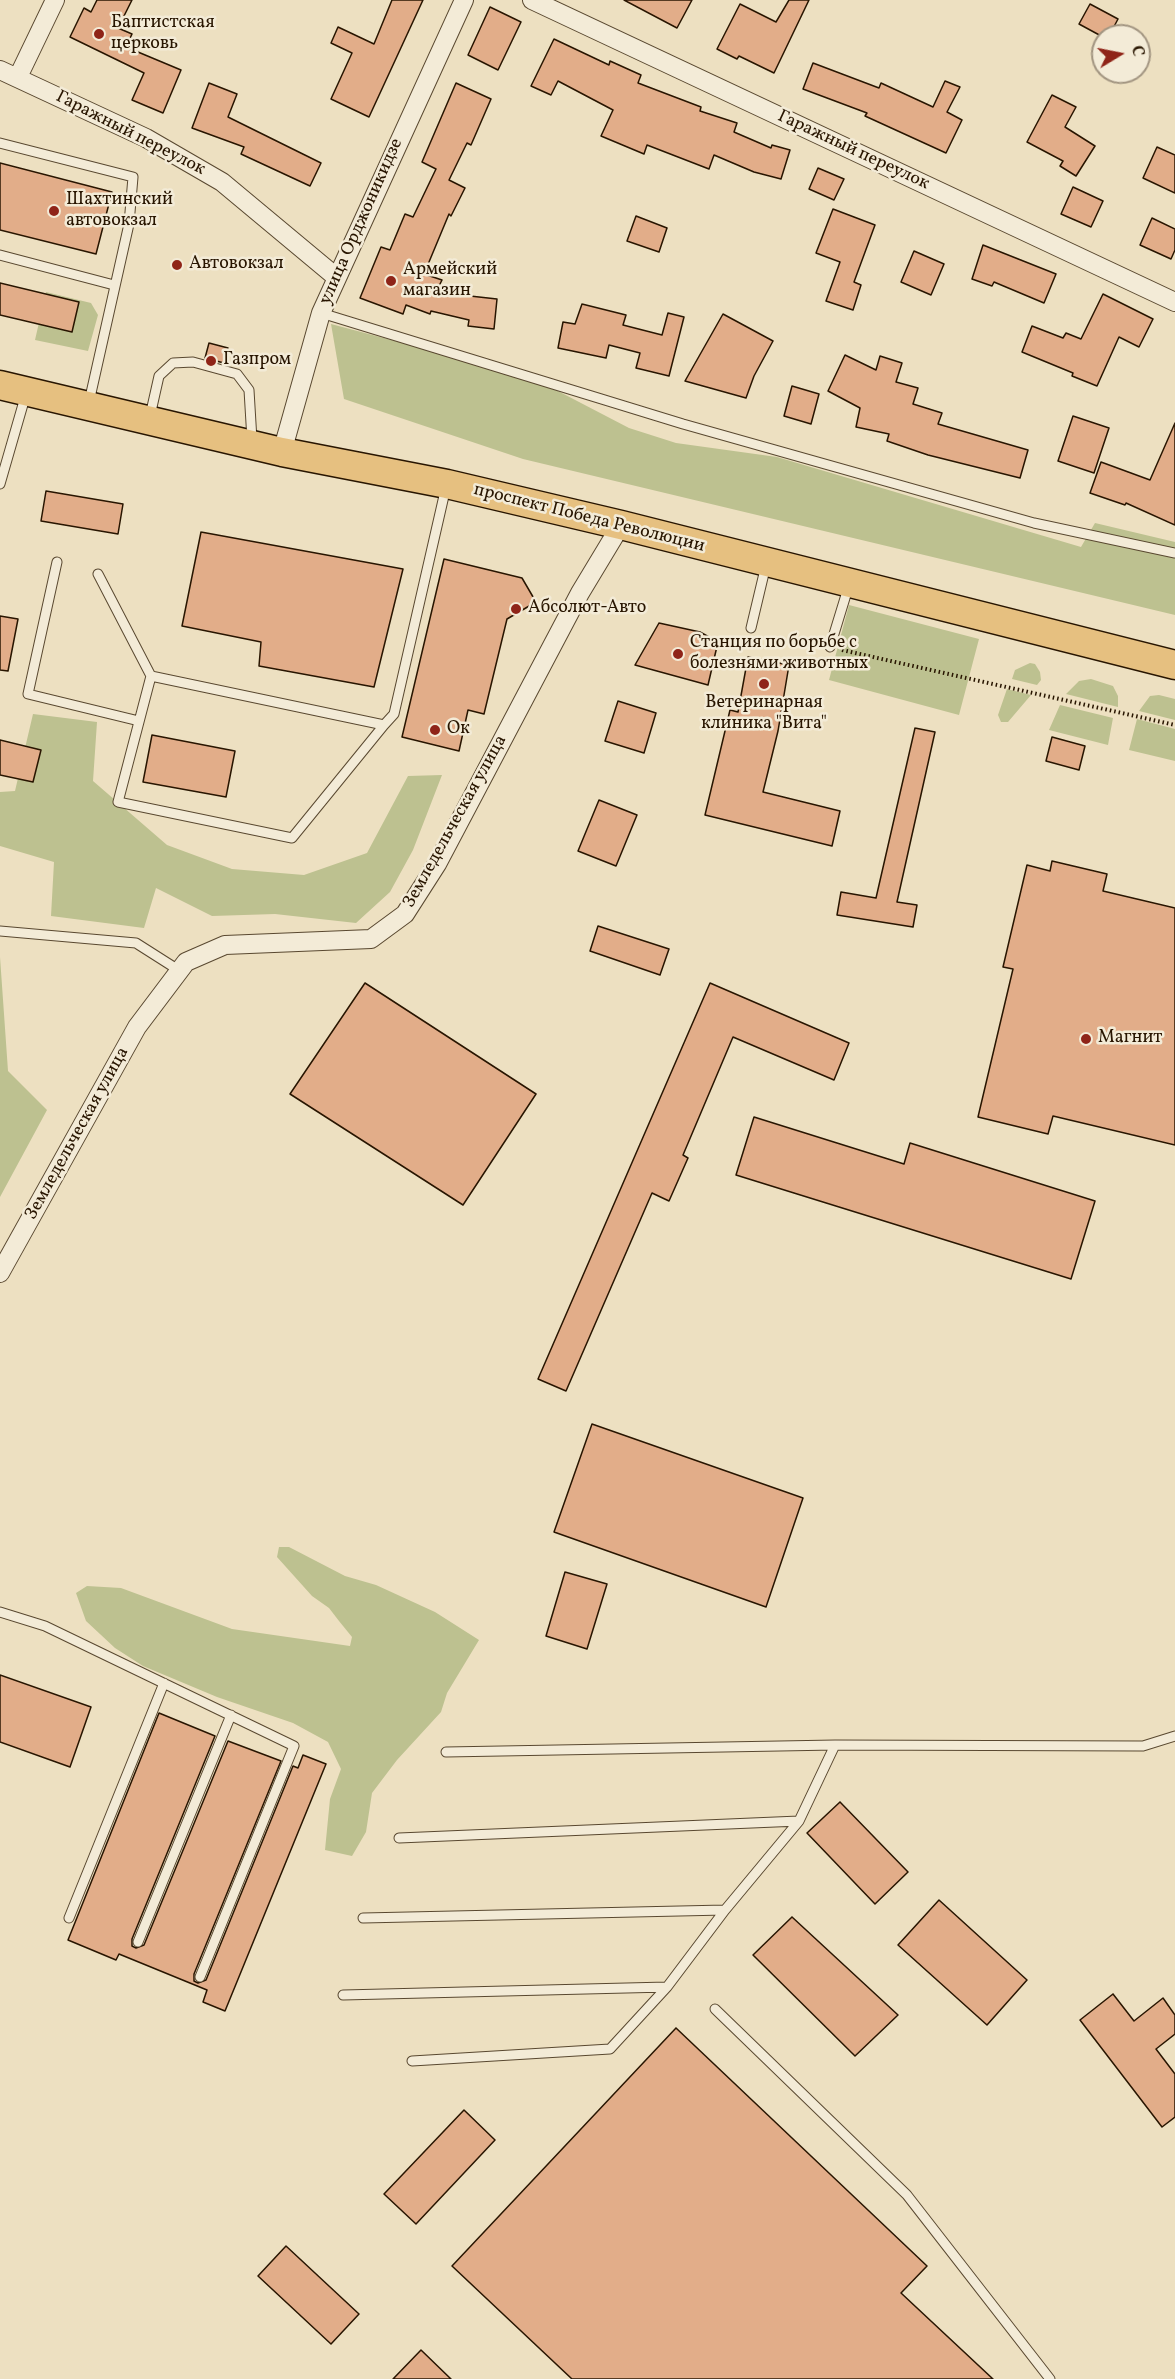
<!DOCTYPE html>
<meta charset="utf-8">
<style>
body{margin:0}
#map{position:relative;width:1175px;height:2379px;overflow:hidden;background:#ede0c1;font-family:Vollkorn,serif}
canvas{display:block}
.north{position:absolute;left:1091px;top:24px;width:60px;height:60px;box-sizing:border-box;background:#f3ebd7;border:2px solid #a29581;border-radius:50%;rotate:80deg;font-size:16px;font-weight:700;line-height:24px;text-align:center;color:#281500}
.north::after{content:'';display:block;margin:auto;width:21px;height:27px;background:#8f2418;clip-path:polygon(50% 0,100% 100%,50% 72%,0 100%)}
</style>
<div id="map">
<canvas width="1175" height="2379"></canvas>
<div class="north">С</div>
</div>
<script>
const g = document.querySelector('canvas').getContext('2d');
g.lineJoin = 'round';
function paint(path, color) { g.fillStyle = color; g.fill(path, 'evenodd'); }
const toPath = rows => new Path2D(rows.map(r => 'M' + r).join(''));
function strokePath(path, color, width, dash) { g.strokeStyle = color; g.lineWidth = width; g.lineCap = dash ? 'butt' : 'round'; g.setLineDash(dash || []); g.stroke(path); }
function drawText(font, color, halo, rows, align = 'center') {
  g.font = font + ' Vollkorn,serif'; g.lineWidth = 5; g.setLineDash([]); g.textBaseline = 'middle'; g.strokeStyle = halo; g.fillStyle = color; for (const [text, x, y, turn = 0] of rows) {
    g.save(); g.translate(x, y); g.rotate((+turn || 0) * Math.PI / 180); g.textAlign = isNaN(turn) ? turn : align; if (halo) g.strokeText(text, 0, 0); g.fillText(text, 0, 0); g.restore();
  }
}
paint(toPath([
 [46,292,91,303,98,315,88,351,35,340],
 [331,324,531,377,629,428,676,443,777,457,1081,547,1095,523,1175,542,1175,615,523,459,344,399],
 [849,605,979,639,959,715,829,680],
 [1030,663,1035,664,1040,672,1041,680,1037,685,1012,679,1015,670],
 [1091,679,1113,686,1118,696,1118,707,1066,694,1079,681],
 [1007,689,1031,695,1008,722,1001,722,998,715],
 [1159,695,1175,699,1175,720,1139,711,1150,696],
 [1060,705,1113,718,1108,745,1049,730],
 [33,714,97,722,93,781,167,845,232,869,304,875,367,853,408,776,442,775,413,850,390,892,356,923,275,914,212,916,156,888,144,928,51,916,54,862,0,846,0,792,15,791],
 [1137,719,1175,729,1175,761,1129,750],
 [0,957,8,1071,47,1110,0,1197],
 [279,1547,289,1547,345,1576,376,1585,435,1612,479,1640,447,1693,441,1712,397,1760,372,1793,366,1832,352,1856,325,1850,330,1799,341,1769,328,1742,293,1723,217,1697,143,1666,115,1648,86,1621,76,1593,87,1586,121,1588,232,1629,350,1646,352,1637,339,1621,329,1608,312,1596,277,1557]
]), '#bdc190');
const building = toPath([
 [97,0,132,0,118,28,132,34,126,47,181,70,163,113,132,100,144,73,70,37,84,8,91,12,97,0],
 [392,0,423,0,369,117,331,99,352,53,331,43,338,27,374,44,392,0],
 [624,0,692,0,677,28,624,0],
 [789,0,809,0,774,73,739,56,737,59,717,49,740,4,776,22,789,0],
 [1090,4,1118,19,1109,36,1103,37,1079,24,1090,4],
 [490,7,521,22,498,70,468,55,490,7],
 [554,39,609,65,610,61,641,75,638,83,701,107,700,111,737,123,734,132,771,148,772,145,790,150,781,179,754,172,714,155,709,169,647,145,644,154,601,136,613,110,558,81,551,95,531,86,554,39],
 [813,63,879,88,881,83,933,107,945,81,960,87,947,112,962,120,946,153,865,116,867,113,803,89,813,63],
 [209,83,237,94,228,117,321,163,310,186,241,154,244,147,192,128,209,83],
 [456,83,491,99,471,145,467,143,449,180,465,188,451,216,449,214,424,274,442,280,439,286,471,294,470,296,497,299,494,329,468,326,469,320,431,311,430,314,406,305,403,314,360,298,381,247,390,250,405,214,413,217,436,169,422,162,456,83],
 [1052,95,1076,107,1065,127,1095,146,1076,176,1060,166,1063,161,1027,142,1052,95],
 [1157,147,1175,155,1175,193,1143,178,1157,147],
 [0,163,112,192,96,254,0,230,0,163],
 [818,168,844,179,834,200,809,189,818,168],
 [1073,187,1103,201,1091,227,1061,214,1073,187],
 [833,209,875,225,854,282,861,285,853,310,826,301,840,262,816,253,833,209],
 [636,216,667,228,659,252,627,241,636,216],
 [1152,218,1175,229,1175,250,1171,259,1140,245,1152,218],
 [983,245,1056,274,1044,303,994,282,992,286,972,279,983,245],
 [914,251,944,264,931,295,901,282,914,251],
 [0,283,79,302,72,332,0,315,0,283],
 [1103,294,1153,319,1139,347,1119,337,1097,386,1072,376,1073,373,1022,352,1032,326,1063,338,1066,333,1081,339,1103,294],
 [582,304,626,315,623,325,662,335,668,313,684,317,669,376,636,368,640,353,609,345,606,358,558,348,563,322,575,324,582,304],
 [723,314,773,341,754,376,746,398,685,381,723,314],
 [209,343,228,348,224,363,205,358,209,343],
 [845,355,876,370,880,356,902,363,896,382,918,388,913,404,942,413,938,424,1028,450,1020,478,928,455,887,441,889,434,856,427,860,408,828,391,845,355],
 [792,386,819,394,811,424,784,416,792,386],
 [1073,416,1109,428,1094,473,1058,461,1073,416],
 [1175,423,1175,525,1126,503,1125,505,1090,493,1101,462,1150,480,1175,423],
 [46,491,123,504,118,534,41,521,46,491],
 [201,532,403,569,374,687,259,666,261,642,182,626,201,532],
 [444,559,522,578,536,602,507,619,484,714,468,710,459,751,402,737,444,559],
 [0,616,18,619,8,671,0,670,0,616],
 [659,623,700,632,718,642,708,685,635,665,659,623],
 [748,657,789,665,778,731,763,792,840,811,832,846,705,815,730,710,738,712,748,657],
 [618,701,656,713,644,753,605,741,618,701],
 [915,728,935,732,897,902,917,905,913,927,837,915,841,892,876,898,915,728],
 [152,735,235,751,226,797,143,782,152,735],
 [1052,737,1085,746,1079,770,1046,761,1052,737],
 [0,740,41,750,33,782,0,775,0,740],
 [599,800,637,815,616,866,578,851,599,800],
 [1052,861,1107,874,1103,891,1175,908,1175,1145,1053,1116,1048,1134,978,1117,1013,969,1003,967,1027,865,1050,871,1052,861],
 [598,926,669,949,660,975,590,951,598,926],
 [365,983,536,1094,463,1205,290,1094,365,983],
 [710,983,849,1043,834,1080,733,1037,683,1155,688,1158,669,1201,652,1193,566,1391,538,1379,710,983],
 [754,1117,904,1164,910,1143,1095,1201,1071,1279,736,1175,754,1117],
 [592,1424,803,1498,766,1607,554,1532,592,1424],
 [565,1572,607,1584,587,1649,546,1636,565,1572],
 [0,1675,91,1707,70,1767,0,1742,0,1675],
 [159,1713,215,1736,132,1939,132,1946,136,1948,144,1945,228,1741,281,1761,194,1974,194,1981,198,1983,206,1980,293,1766,298,1768,303,1755,326,1764,225,2011,203,2002,207,1990,119,1954,116,1960,68,1940,159,1713],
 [840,1802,908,1872,875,1904,807,1833,840,1802],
 [939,1900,1027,1980,987,2025,898,1945,939,1900],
 [792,1917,898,2015,855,2056,753,1955,792,1917],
 [1113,1994,1134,2021,1163,1998,1175,2015,1175,2034,1156,2049,1175,2074,1175,2117,1162,2127,1080,2020,1113,1994],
 [676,2028,927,2266,901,2293,993,2379,572,2379,452,2266,676,2028],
 [464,2110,495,2140,416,2224,384,2194,464,2110],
 [286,2246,359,2314,331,2344,258,2276,286,2246],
 [421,2350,451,2379,393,2379,421,2350]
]);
paint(building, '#e2ad89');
strokePath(building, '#281500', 1.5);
const service = toPath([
 [0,143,133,177,129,224,89,402],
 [0,255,114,285],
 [321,313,683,424,1034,523,1175,553],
 [150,416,159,376,173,363,193,362,237,374,249,390,252,440],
 [0,484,26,394],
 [57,562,28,694,139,721],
 [98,574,151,676],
 [751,628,766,565],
 [830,647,849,585],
 [384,725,151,676,118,802,292,838,384,725,394,714,446,487],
 [0,931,136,943,180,971],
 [0,1612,45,1626,294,1746,200,1977],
 [446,1752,835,1745],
 [399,1838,799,1821],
 [69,1918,164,1683],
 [363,1918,725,1910],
 [138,1942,231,1715],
 [343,1995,667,1987],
 [715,2009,907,2195,1050,2379],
 [412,2061,610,2049,667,1987,725,1910,799,1821,835,1745,1143,1746,1175,1736]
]);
const minor = toPath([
 [532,0,1175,302],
 [0,70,146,138,222,182,336,277],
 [18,77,55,0],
 [282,452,321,313,464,0],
 [0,1273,137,1027,186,962,225,945,371,939,405,914,437,864,580,593,621,525]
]);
const primary = toPath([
 [0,385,282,452,447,484,621,525,1175,665]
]);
strokePath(service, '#594830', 11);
strokePath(minor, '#594830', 20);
strokePath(primary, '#281500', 31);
strokePath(toPath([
 [842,650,1175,725]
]), '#281500', 4, [1.5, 3]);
strokePath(service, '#f3ebd7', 9);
strokePath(minor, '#f3ebd7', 18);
strokePath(primary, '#e6c080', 28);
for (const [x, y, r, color] of [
 [99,34,6,"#8f2418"],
 [54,211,6,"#8f2418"],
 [177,265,6,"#8f2418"],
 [391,281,6,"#8f2418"],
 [211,361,6,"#8f2418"],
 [516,609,6,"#8f2418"],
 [678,654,6,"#8f2418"],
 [764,684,6,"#8f2418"],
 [435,730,6,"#8f2418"],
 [1086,1039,6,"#8f2418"]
]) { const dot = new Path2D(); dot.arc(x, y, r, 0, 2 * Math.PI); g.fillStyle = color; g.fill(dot); strokePath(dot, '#f3ebd7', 2); }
drawText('18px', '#281500', '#f3ebd7', [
 ["Баптистская",111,24],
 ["церковь",111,45],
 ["Шахтинский",66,201],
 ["автовокзал",66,222],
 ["Автовокзал",189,265],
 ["Армейский",403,271],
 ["магазин",403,292],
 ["Газпром",223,361],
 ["Абсолют-Авто",528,609],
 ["Станция по борьбе с",690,644],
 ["болезнями животных",690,665],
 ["Ветеринарная",764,704,"center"],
 ["клиника \"Вита\"",764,725,"center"],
 ["Ок",447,730],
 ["Магнит",1098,1039]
], 'left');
drawText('18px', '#281500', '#f3ebd7', [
 ["Гаражный переулок",130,134,27],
 ["Гаражный переулок",853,151,25],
 ["улица Орджоникидзе",362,222,-66],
 ["проспект Победа Революции",589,519,14],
 ["Земледельческая улица",456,822,-61],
 ["Земледельческая улица",78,1134,-61]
]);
</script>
